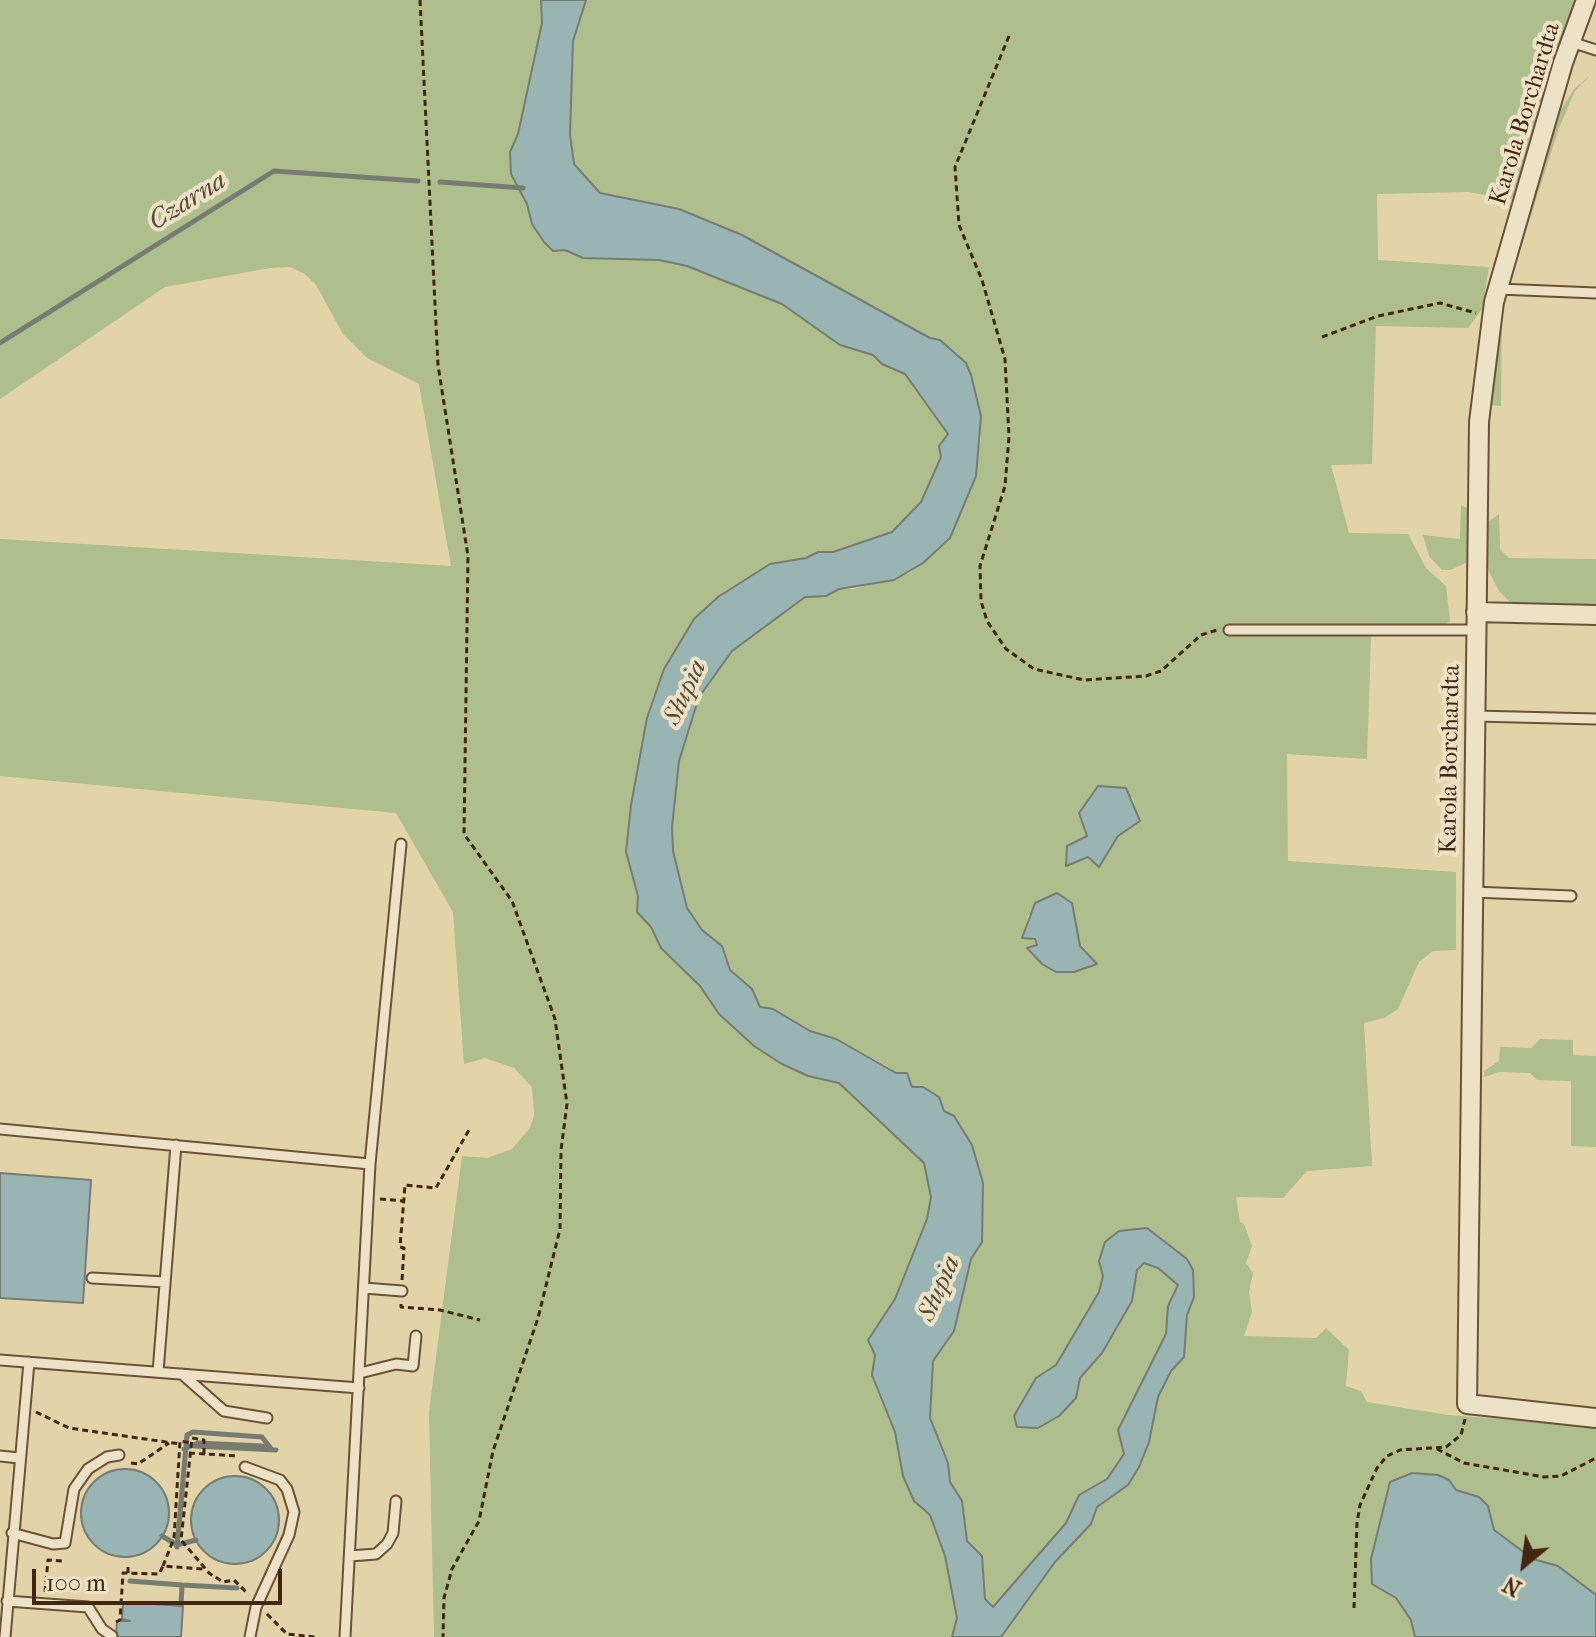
<!DOCTYPE html>
<meta charset="utf-8">
<style>
body{margin:0}
#map{position:relative;width:1596px;height:1637px;overflow:hidden;background:#e3d3a8;font-family:"IM FELL French Canon",serif}
canvas{display:block}
.north{position:absolute;left:1484px;top:1525px;width:80px;height:80px;-webkit-text-stroke:6px #ede2c6;paint-order:stroke;rotate:209deg;font-size:22px;font-weight:700;line-height:32px;text-align:center;color:#432611}
.north::after{content:'';display:block;margin:auto;width:28px;height:36px;background:#432611;clip-path:polygon(50% 0,100% 100%,50% 72%,0 100%)}
.scale{position:absolute;left:32px;top:1569px;width:250px;height:36px;box-sizing:border-box;border:4px solid #432611;border-top:0;padding-left:10px;font-size:24px;line-height:28px;white-space:nowrap;color:#432611;-webkit-text-stroke:6px #ede2c6;paint-order:stroke}
</style>
<div id="map">
<canvas width="1596" height="1637"></canvas>
<div class="north">N</div>
<div class="scale">100 m</div>
</div>
<script>
const g = document.querySelector('canvas').getContext('2d');
g.lineJoin = 'round';
function paint(path, color) { g.fillStyle = color; g.fill(path, 'evenodd'); }
const toPath = rows => new Path2D(rows.map(r => 'M' + r).join(''));
function strokePath(path, color, width, dash) { g.strokeStyle = color; g.lineWidth = width; g.lineCap = dash ? 'butt' : 'round'; g.setLineDash(dash || []); g.stroke(path); }
function drawText(font, color, halo, rows, align = 'center') {
  g.font = font + ' "IM FELL French Canon",serif'; g.lineWidth = 8; g.setLineDash([]); g.textBaseline = 'middle'; g.strokeStyle = halo; g.fillStyle = color; for (const [text, x, y, turn = 0] of rows) {
    g.save(); g.translate(x, y); g.rotate((+turn || 0) * Math.PI / 180); g.textAlign = isNaN(turn) ? turn : align; if (halo) g.strokeText(text, 0, 0); g.fillText(text, 0, 0); g.restore();
  }
}
paint(toPath([
 [0,0,541,0,542,23,518,134,510,152,511,174,527,204,532,224,553,251,565,250,583,258,659,260,687,266,782,304,840,345,874,355,882,364,905,374,940,421,948,434,941,457,921,502,892,532,833,552,818,552,806,558,769,564,718,597,664,669,647,718,631,805,626,852,638,896,637,912,651,927,661,948,700,986,719,1015,754,1046,782,1064,808,1076,839,1083,924,1163,931,1197,927,1219,895,1299,868,1341,875,1355,872,1375,895,1432,903,1476,914,1501,930,1515,945,1556,957,1618,952,1637,434,1637,429,1412,462,1156,487,1158,512,1149,530,1128,534,1115,532,1087,514,1068,485,1058,464,1064,453,912,396,813,0,776,0,539,451,566,419,384,367,358,343,334,316,285,305,274,290,267,270,268,165,287,0,399],
 [586,0,1582,0,1525,182,1511,199,1468,192,1377,194,1378,260,1489,267,1482,309,1468,328,1376,326,1372,464,1331,465,1349,533,1408,534,1426,568,1446,586,1450,621,1443,626,1320,634,1371,636,1367,759,1287,754,1288,861,1456,872,1456,950,1433,951,1419,962,1398,1009,1384,1018,1364,1023,1372,1166,1307,1171,1283,1198,1236,1197,1240,1222,1244,1224,1252,1246,1246,1263,1253,1273,1249,1292,1252,1312,1244,1336,1316,1338,1326,1328,1349,1350,1346,1386,1361,1391,1367,1402,1448,1415,1596,1426,1596,1595,1558,1566,1533,1559,1494,1530,1479,1497,1456,1490,1449,1480,1438,1475,1412,1473,1390,1483,1371,1559,1372,1584,1396,1598,1411,1620,1415,1637,1001,1637,1055,1562,1091,1524,1097,1507,1128,1485,1149,1442,1158,1397,1171,1371,1184,1357,1187,1315,1194,1297,1187,1259,1147,1228,1119,1231,1099,1261,1103,1276,1099,1292,1056,1365,1036,1378,1014,1416,1076,1398,1080,1378,1102,1353,1132,1301,1137,1269,1144,1263,1158,1268,1178,1285,1168,1306,1166,1334,1118,1430,1124,1453,1107,1479,1079,1495,1066,1523,994,1608,985,1599,982,1556,967,1541,962,1501,950,1482,948,1463,930,1418,933,1361,954,1331,971,1259,982,1242,981,1215,944,1111,885,1065,836,1039,810,1031,773,1009,760,1007,752,989,730,970,722,946,702,930,687,908,673,851,672,827,679,761,699,697,732,651,805,597,826,596,839,589,854,589,909,573,950,538,971,491,981,438,978,428,981,416,971,375,966,363,940,340,930,338,760,245,679,209,600,193,583,178,574,164,569,115,573,41],
 [1098,786,1133,798,1139,821,1118,836,1099,866,1088,857,1079,858,1072,865,1067,846,1087,837,1079,812],
 [1072,903,1080,946,1096,964,1028,948,1037,945,1025,929,1028,915],
 [1591,75,1575,91,1559,128,1511,278,1508,274,1559,113,1574,89],
 [1503,306,1502,309,1501,406,1491,405,1496,320,1499,307],
 [1461,505,1471,511,1470,561,1450,570,1442,570,1429,556,1423,535,1460,539],
 [1499,514,1500,549,1509,558,1596,559,1596,610,1511,603,1499,591,1484,562,1488,522],
 [1540,1039,1573,1040,1573,1055,1596,1056,1596,1147,1571,1146,1571,1081,1537,1080,1530,1073,1499,1072,1484,1077,1484,1071,1499,1061,1500,1047,1531,1048]
]), '#aebe8c');
const water = toPath([
 [541,0,586,0,573,41,570,134,574,164,600,193,679,209,742,235,930,338,940,340,966,363,971,375,981,416,976,476,950,538,923,563,894,580,839,589,826,596,805,597,732,651,699,697,679,761,672,827,673,851,687,908,702,930,722,946,730,970,752,989,760,1007,773,1009,810,1031,836,1039,896,1073,907,1073,912,1087,923,1087,939,1097,944,1111,954,1116,972,1145,983,1183,982,1242,971,1259,954,1331,933,1361,930,1418,948,1463,950,1482,962,1501,967,1541,982,1556,985,1599,993,1607,1066,1523,1079,1495,1107,1479,1124,1454,1118,1430,1166,1334,1168,1306,1178,1285,1158,1268,1144,1263,1137,1270,1132,1301,1102,1353,1080,1378,1076,1398,1059,1416,1038,1428,1017,1427,1014,1416,1036,1378,1056,1365,1099,1292,1103,1276,1099,1261,1105,1242,1119,1231,1147,1228,1187,1259,1193,1270,1194,1297,1187,1315,1184,1357,1171,1371,1158,1397,1149,1442,1139,1467,1128,1485,1097,1507,1091,1524,1055,1562,1001,1637,952,1637,957,1618,945,1556,930,1515,914,1501,903,1476,895,1432,872,1375,875,1355,868,1340,895,1299,927,1219,931,1197,924,1163,839,1083,808,1076,782,1064,754,1046,719,1014,700,986,661,948,651,927,637,912,638,896,626,852,631,805,647,718,664,669,694,619,718,597,770,564,806,558,818,552,833,552,892,532,921,502,941,457,939,446,948,434,905,374,882,364,873,355,840,345,782,304,687,266,659,260,583,258,565,250,553,251,544,242,532,224,527,204,511,174,510,152,518,134,542,23,541,0],
 [1098,786,1126,788,1140,821,1118,836,1099,867,1088,857,1066,866,1067,846,1087,836,1079,813,1098,786],
 [1057,893,1072,903,1080,946,1097,964,1074,972,1056,972,1042,964,1027,948,1037,945,1035,939,1022,938,1035,903,1057,893],
 [0,1173,91,1180,83,1303,0,1298,0,1173],
 '81 1513a44 44 0 1 1 88 0a44 44 0 1 1-88 0Z',
 [1412,1473,1438,1475,1449,1480,1456,1490,1479,1497,1488,1506,1494,1530,1533,1559,1558,1566,1596,1595,1596,1637,1415,1637,1411,1620,1396,1598,1372,1584,1371,1559,1390,1482,1412,1473],
 '191 1520a44 44 0 1 1 88 0a44 44 0 1 1-88 0Z',
 [123,1602,183,1606,181,1637,116,1637,117,1621,130,1621,122,1619,123,1602]
]);
paint(water, '#99b5b3');
strokePath(water, '#777c72', 2);
strokePath(toPath([
 [440,182,523,188],
 [0,343,274,171,418,181],
 [194,1446,276,1450],
 [184,1449,198,1443,262,1446,267,1449],
 [162,1536,177,1545,196,1540],
 [177,1547,187,1435,193,1432,262,1437,272,1450],
 [130,1581,182,1585],
 [181,1605,182,1585,237,1588]
]), '#777c72', 5);
const lane = toPath([
 [1571,42,1596,50],
 [1498,289,1596,293],
 [1229,630,1476,630],
 [1475,716,1596,719],
 [1473,892,1571,896],
 [0,1129,370,1164],
 [92,1278,165,1282],
 [364,1288,402,1291],
 [0,1360,359,1388],
 [158,1372,176,1145],
 [360,1373,396,1364,413,1366,416,1336],
 [182,1374,224,1411,267,1418],
 [0,1456,19,1458],
 [245,1467,280,1480,287,1489,294,1512,289,1535,256,1607,250,1637],
 [12,1533,53,1544,65,1543,74,1489,88,1469,107,1457,119,1455],
 [350,1556,376,1554,387,1544,393,1533,396,1501],
 [7,1601,88,1607,102,1629,112,1636],
 [5,1637,29,1362],
 [345,1637,370,1164,401,844]
]);
const street = toPath([
 [1586,0,1563,63,1494,302,1479,422,1467,1404,1596,1418],
 [1476,612,1596,615]
]);
strokePath(lane, '#6b5137', 13);
strokePath(street, '#6b5137', 22);
strokePath(toPath([
 [420,0,438,365,468,556,464,834,512,901,555,1019,567,1104,561,1150,560,1229,538,1318,493,1451,479,1521,452,1569,444,1598,443,1637],
 [1009,36,955,167,959,225,982,280,1005,359,1009,437,1005,486,980,566,981,601,987,621,1006,649,1034,669,1084,680,1146,676,1161,671,1201,635,1217,630],
 [1322,337,1378,316,1440,303,1476,313],
 [380,1199,404,1201],
 [402,1280,404,1248,400,1247,405,1185,436,1188,470,1128],
 [401,1304,401,1307,440,1310,480,1320],
 [36,1412,69,1428,180,1444],
 [1437,1449,1464,1463,1544,1477,1561,1476,1596,1458],
 [189,1453,237,1456],
 [204,1454,204,1440,192,1438,181,1540,209,1573,223,1582,234,1580,248,1594],
 [131,1463,138,1464,169,1443],
 [163,1566,174,1538,180,1441,191,1443],
 [128,1573,128,1564],
 [45,1592,48,1560,63,1561],
 [1354,1608,1357,1523,1360,1505,1377,1468,1387,1456,1400,1450,1446,1447,1461,1435,1465,1419],
 [267,1614,287,1634,315,1637],
 [116,1622,120,1620,123,1573,159,1574,163,1566,204,1569]
]), '#432611', 3, [6, 4]);
strokePath(lane, '#ede2c6', 9);
strokePath(street, '#ede2c6', 18);
drawText('24px', '#432611', '#ede2c6', [
 ["Karola Borchardta",1526,114,-73],
 ["Karola Borchardta",1451,759,-89]
]);
drawText('italic 26px', '#584a3a', '#ede2c6', [
 ["Czarna",188,202,-32],
 ["Słupia",686,693,-65],
 ["Słupia",940,1289,-66]
]);
</script>
